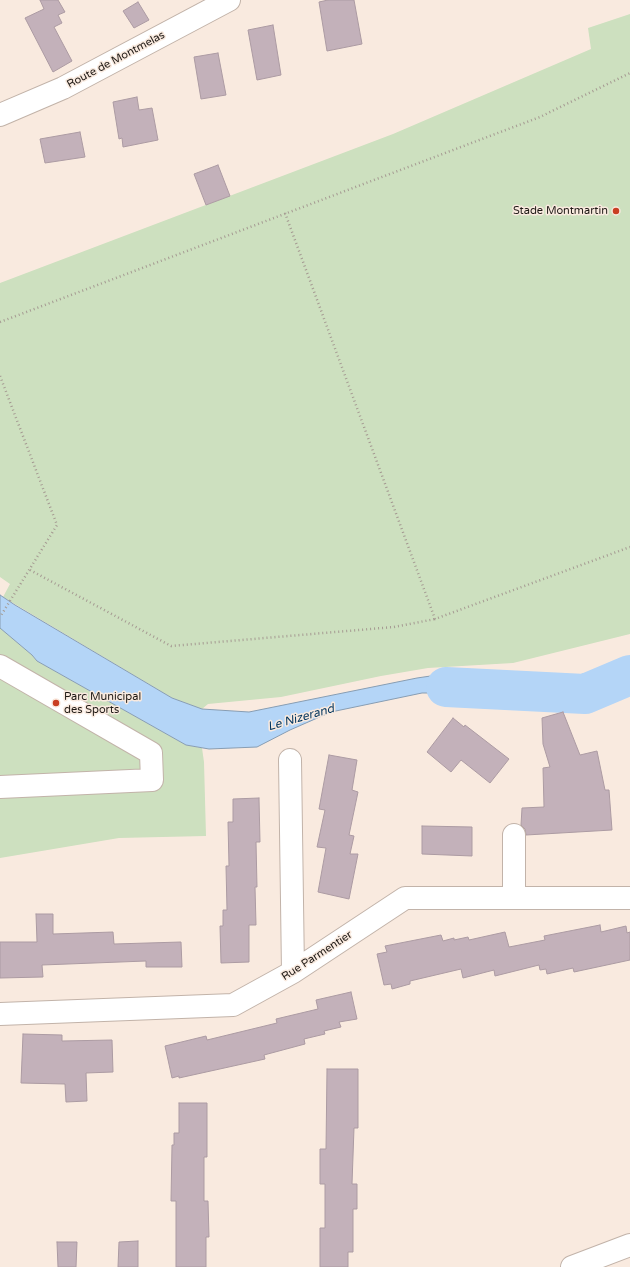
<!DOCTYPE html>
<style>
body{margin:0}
canvas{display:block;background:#f9eadf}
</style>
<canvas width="630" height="1267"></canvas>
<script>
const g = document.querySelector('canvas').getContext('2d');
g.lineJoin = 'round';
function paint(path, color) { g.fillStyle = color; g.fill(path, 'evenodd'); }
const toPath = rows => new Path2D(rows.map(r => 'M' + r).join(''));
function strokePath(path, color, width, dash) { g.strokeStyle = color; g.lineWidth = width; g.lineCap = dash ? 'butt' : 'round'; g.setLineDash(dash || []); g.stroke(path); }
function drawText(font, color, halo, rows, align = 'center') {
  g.font = font + ' "Varela Round",sans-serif'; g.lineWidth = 3; g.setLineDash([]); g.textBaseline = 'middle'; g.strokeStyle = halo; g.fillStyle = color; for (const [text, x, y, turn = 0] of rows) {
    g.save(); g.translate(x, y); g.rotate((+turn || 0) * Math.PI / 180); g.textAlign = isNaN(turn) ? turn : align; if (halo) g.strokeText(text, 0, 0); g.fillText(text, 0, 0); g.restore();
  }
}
paint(toPath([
 [630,14,630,634,513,663,428,668,381,676,281,697,208,704,202,709,172,698,3,597,10,584,0,577,0,283,393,134,591,49,588,28],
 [0,628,32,655,37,661,186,745,202,748,204,762,206,836,119,838,0,858]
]), '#cde0bf');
const water = toPath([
 [0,595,15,605,172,698,202,709,249,712,417,678,444,674,471,675,502,679,501,700,493,701,443,693,422,693,331,712,290,730,257,747,209,749,186,745,37,661,32,655,0,628,0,595],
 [630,670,630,683,584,697,514,701,516,680,573,688,605,681,630,670]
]);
paint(water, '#b4d5f7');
strokePath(water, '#879db3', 1);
strokePath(toPath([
 [446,687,585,694,630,675]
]), '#b4d5f7', 40);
const building = toPath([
 [40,0,58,0,65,12,58,15,62,23,54,27,72,61,53,72,25,18,44,9,40,0],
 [328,0,354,0,362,44,327,51,319,2,328,0],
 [138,2,149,20,134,28,123,11,138,2],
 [273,25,281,75,257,80,248,30,273,25],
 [218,53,226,95,201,99,194,57,218,53],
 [137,97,139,110,152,108,158,140,123,147,122,138,119,139,113,102,137,97],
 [80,132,85,157,45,163,40,139,80,132],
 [218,165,230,196,206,205,194,174,218,165],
 [563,712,580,755,597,751,605,790,609,790,612,830,526,835,525,829,521,825,522,808,544,807,543,768,550,767,543,744,542,718,563,712],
 [453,718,464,727,465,725,509,759,490,783,461,760,451,772,427,752,453,718],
 [329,755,357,760,352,790,358,792,349,835,354,836,350,854,358,854,349,899,318,892,326,848,317,847,325,810,319,809,329,755],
 [259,798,260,842,256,842,257,887,255,887,256,925,249,925,249,962,221,963,220,926,223,926,223,910,227,910,226,866,229,866,228,822,233,822,233,799,259,798],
 [422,826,472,827,472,856,422,854,422,826],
 [36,914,53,914,53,934,113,932,114,944,181,942,182,967,146,967,146,961,42,965,43,977,0,978,0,942,37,942,36,914],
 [600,925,601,932,626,926,627,933,630,932,630,960,574,972,573,968,547,974,546,969,540,970,539,965,495,976,494,970,463,978,461,969,410,981,410,984,392,989,391,984,384,985,377,954,387,952,385,946,441,935,443,941,454,938,454,940,468,937,469,940,505,932,509,947,545,940,544,936,600,925],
 [351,992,357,1019,339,1022,341,1027,324,1031,325,1034,304,1039,305,1044,264,1055,265,1059,179,1078,179,1076,172,1078,165,1046,206,1036,207,1040,277,1023,276,1019,318,1009,316,1000,351,992],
 [23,1034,62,1035,62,1041,112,1040,113,1072,86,1073,87,1101,66,1102,65,1084,21,1083,23,1034],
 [327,1069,358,1069,358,1128,354,1128,352,1184,357,1184,357,1209,353,1209,353,1252,348,1252,348,1267,320,1267,320,1228,325,1228,325,1184,320,1184,320,1149,326,1149,327,1069],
 [179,1103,207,1103,207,1157,204,1157,204,1201,208,1201,209,1237,206,1237,206,1267,176,1267,176,1201,171,1201,172,1145,174,1145,174,1133,179,1133,179,1103],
 [138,1241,138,1267,118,1267,119,1242,138,1241],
 [57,1242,77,1242,76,1267,58,1267,57,1242]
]);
paint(building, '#c3b1ba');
strokePath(building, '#ac9ba3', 1);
const minor = toPath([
 [0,115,63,88,229,0],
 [0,666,151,753,152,780,0,787],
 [290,760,293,972],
 [514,898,514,835],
 [0,1014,233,1005,293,972,405,898,630,898],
 [572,1267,630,1245]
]);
strokePath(minor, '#c2b3a9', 24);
strokePath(toPath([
 [285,213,435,619,630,547],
 [0,322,540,117,630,73],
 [0,376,57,525,0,617],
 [30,570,171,646,394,627,435,619]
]), '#a59a92', 2.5, [1, 3]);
strokePath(minor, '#fff', 22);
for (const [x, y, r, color] of [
 [616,211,4,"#c93e22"],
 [56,703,4,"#c93e22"]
]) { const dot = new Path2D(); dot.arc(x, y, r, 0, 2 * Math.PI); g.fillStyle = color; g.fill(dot); strokePath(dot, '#f9eadf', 1.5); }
drawText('11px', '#1e1915', '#f9eadf', [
 ["Route de Montmelas",116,60,-28],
 ["Rue Parmentier",317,956,-33]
]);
drawText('11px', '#1e1915', '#f9eadf', [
 ["Stade Montmartin",608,211],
 ["Parc Municipal",64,697,"left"],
 ["des Sports",64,710,"left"]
], 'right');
drawText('italic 12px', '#00345d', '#f9eadf', [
 ["Le Nizerand",301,718,-16]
]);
</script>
